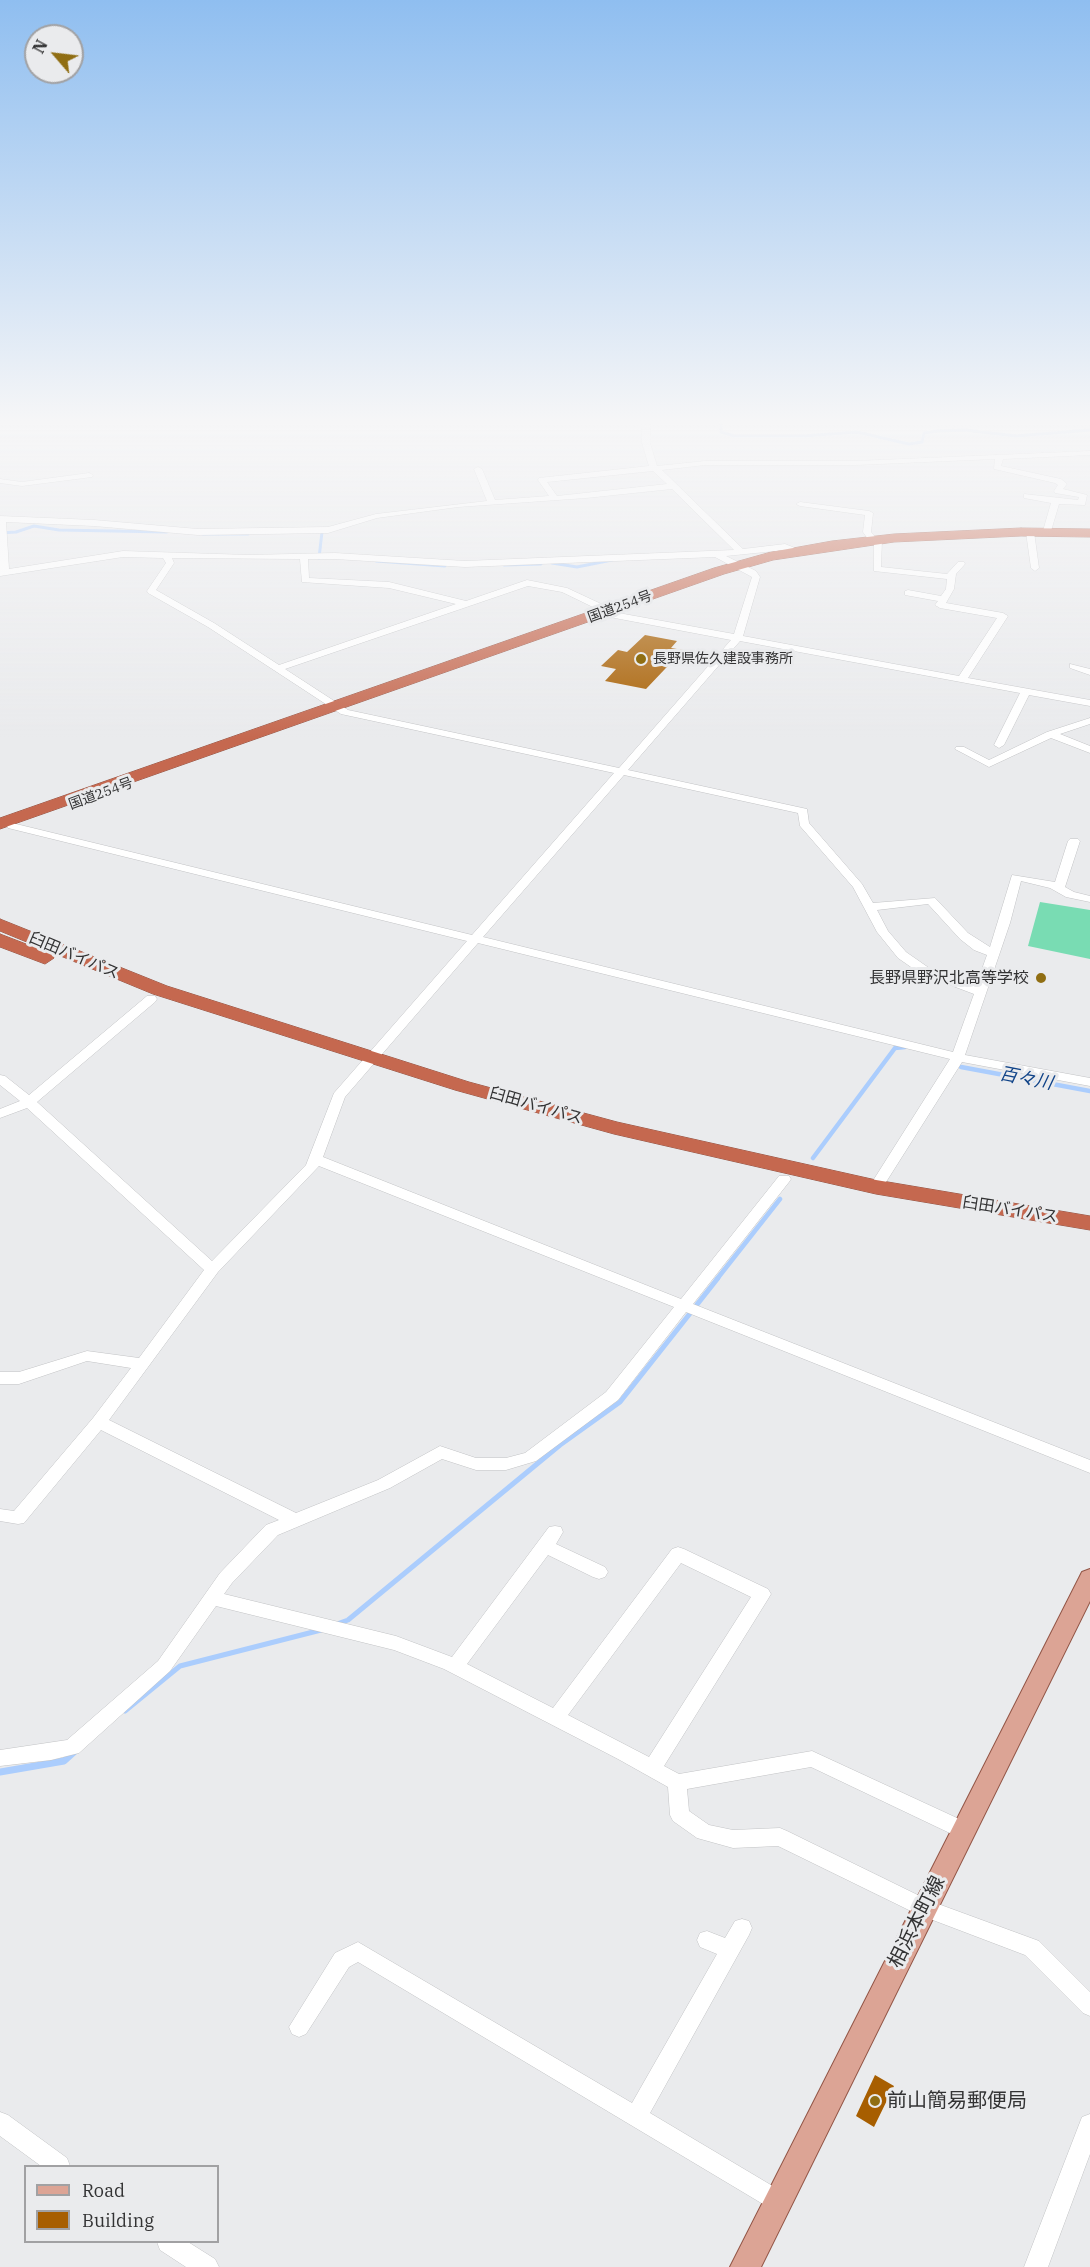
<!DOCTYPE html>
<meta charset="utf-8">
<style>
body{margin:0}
#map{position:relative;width:1090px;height:2267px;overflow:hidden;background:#eaebed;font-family:"IBM Plex Serif",serif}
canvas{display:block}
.legend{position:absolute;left:24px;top:2165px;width:195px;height:78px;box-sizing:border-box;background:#eaebed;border:2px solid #a1a1a3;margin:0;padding:8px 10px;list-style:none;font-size:18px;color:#333334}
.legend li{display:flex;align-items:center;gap:12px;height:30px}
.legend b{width:30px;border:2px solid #a1a1a3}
.north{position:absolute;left:24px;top:24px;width:60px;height:60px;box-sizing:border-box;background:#eaebed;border:2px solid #a1a1a3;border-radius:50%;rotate:298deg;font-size:16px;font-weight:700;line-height:24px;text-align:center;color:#333334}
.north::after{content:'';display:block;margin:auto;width:21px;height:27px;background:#906e13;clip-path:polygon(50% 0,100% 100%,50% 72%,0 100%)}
</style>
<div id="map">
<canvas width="1090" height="2267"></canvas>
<ul class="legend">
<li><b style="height:8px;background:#dca495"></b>Road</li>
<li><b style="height:16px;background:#a75e00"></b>Building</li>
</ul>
<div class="north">N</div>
</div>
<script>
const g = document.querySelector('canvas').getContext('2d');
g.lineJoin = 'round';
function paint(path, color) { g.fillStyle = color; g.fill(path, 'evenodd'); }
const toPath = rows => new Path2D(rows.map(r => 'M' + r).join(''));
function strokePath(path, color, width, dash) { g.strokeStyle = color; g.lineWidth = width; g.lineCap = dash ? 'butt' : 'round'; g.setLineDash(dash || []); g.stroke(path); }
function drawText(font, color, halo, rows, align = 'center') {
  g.font = font + ' "IBM Plex Serif","Noto Sans JP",serif'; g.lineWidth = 6; g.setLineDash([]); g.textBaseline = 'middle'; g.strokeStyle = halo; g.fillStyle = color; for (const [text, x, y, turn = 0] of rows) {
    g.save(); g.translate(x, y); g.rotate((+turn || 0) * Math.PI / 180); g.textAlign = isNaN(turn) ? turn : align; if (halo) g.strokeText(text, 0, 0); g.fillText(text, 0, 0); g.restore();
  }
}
paint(toPath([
 [1040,902,1090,910,1090,959,1028,946]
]), '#79dcb3');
strokePath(toPath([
 [721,422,721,432,734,436,805,436,857,432,909,444,922,442,924,433,937,431,964,430,1016,436,1090,430],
 [319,531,322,532,319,558],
 [0,533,16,532,34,526,59,530,167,532],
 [203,534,248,534],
 [376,561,445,566],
 [552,563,577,567,612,560],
 [504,565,541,564]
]), '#abcdfd', 3);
strokePath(toPath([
 [961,1067,1090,1091],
 [813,1158,895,1048,905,1047],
 [717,1279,780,1199]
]), '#abcdfd', 4.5);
strokePath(toPath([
 [337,1624,348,1620,560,1445,620,1402,718,1278],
 [125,1711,180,1666,321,1630]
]), '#abcdfd', 5);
strokePath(toPath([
 [0,1772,64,1761,74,1752]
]), '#abcdfd', 7);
paint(toPath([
 [645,635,677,641,671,648,683,650,646,689,605,681,616,669,601,666,618,650,627,652],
 [875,2075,894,2086,874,2127,856,2116]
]), '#a75e00');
const minor = toPath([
 [642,422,650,422,650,443,657,466,705,461,856,461,1090,451,1090,455,1003,459,1001,466,1061,479,1067,484,1063,489,1087,495,1085,505,1059,504,1051,531,1047,534,1043,531,1051,503,1024,498,1024,494,1078,500,1079,497,1055,493,1054,491,1058,485,1055,483,994,469,995,459,856,465,705,465,662,470,743,549,785,544,800,550,796,553,785,550,726,556,756,571,760,577,743,636,959,676,997,618,940,608,935,605,938,601,905,595,905,591,908,590,941,596,946,589,947,579,874,571,874,542,870,542,863,532,865,515,800,506,796,504,800,502,869,511,873,513,871,532,875,537,882,539,881,567,947,574,958,562,964,562,965,564,956,574,954,589,946,603,1003,613,1008,616,968,678,1090,700,1090,706,1029,695,1004,745,999,748,994,745,1020,693,740,641,628,770,807,809,809,823,862,884,873,903,935,898,968,933,990,947,1012,875,1055,882,1068,841,1070,839,1078,839,1080,841,1065,887,1074,892,1090,896,1090,902,1066,897,1050,888,1021,881,1010,923,965,1055,1090,1078,1090,1086,962,1062,881,1190,876,1191,869,1187,950,1059,478,943,345,1097,323,1157,681,1299,779,1176,789,1176,791,1179,789,1182,693,1304,1090,1460,1090,1473,686,1312,618,1400,536,1461,506,1470,476,1470,442,1459,390,1488,278,1535,232,1583,224,1594,396,1636,452,1657,549,1527,555,1526,561,1527,563,1532,556,1544,605,1567,608,1572,605,1577,599,1579,593,1577,548,1555,467,1664,553,1708,672,1549,678,1547,684,1549,768,1589,771,1594,768,1599,664,1766,679,1774,812,1751,970,1824,973,1830,970,1836,963,1839,956,1836,811,1767,687,1789,689,1811,709,1825,733,1830,780,1828,787,1831,930,1901,1039,1941,1090,1992,1090,2016,1083,2013,1025,1955,917,1914,778,1846,733,1848,697,1838,673,1821,670,1815,668,1787,618,1759,444,1669,394,1650,216,1606,170,1671,79,1753,51,1760,0,1766,0,1750,67,1740,158,1661,220,1573,266,1525,279,1520,101,1430,24,1523,18,1524,0,1521,0,1509,14,1511,93,1418,131,1368,87,1361,19,1384,0,1384,0,1372,19,1372,87,1351,139,1358,204,1270,27,1108,0,1118,0,1109,20,1101,0,1085,0,1075,5,1076,29,1095,147,996,155,996,157,999,155,1002,37,1102,212,1261,306,1165,334,1093,467,941,8,828,7,826,12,823,472,935,614,773,341,714,208,627,148,593,147,591,166,563,163,558,123,557,0,576,0,516,94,520,198,529,328,527,376,514,487,501,474,469,478,467,482,469,495,500,549,496,538,480,539,478,649,466,642,443,642,422],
 [653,471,667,484,557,496,547,482,653,471],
 [672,489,734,550,465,561,335,553,249,555,123,551,9,569,6,522,94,526,198,535,328,533,377,518,458,507,586,498,672,489],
 [715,557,752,577,734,634,613,612,612,609,567,588,527,580,466,601,389,582,309,578,308,559,335,559,465,567,715,557],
 [172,558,300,559,302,582,389,588,456,604,279,665,214,623,156,590,174,563,172,558],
 [528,586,562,592,601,611,597,613,599,615,731,640,619,768,348,710,285,669,528,586],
 [624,775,798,813,800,826,853,887,877,932,898,958,921,974,974,994,953,1052,483,937,624,775],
 [928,904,960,939,974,950,987,955,976,986,929,968,906,952,888,931,877,910,928,904],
 [319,1166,674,1307,606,1392,525,1453,506,1458,476,1458,440,1446,378,1480,296,1513,109,1420,218,1272,319,1166],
 [681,1563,751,1597,649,1757,568,1715,681,1563],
 [89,473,93,475,92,477,22,486,0,483,0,479,22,482,89,473],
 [1030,529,1034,532,1039,568,1035,571,1031,568,1026,532,1030,529],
 [1070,664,1090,669,1090,675,1070,668,1070,664],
 [1090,718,1090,724,1060,734,1090,746,1090,753,1051,738,989,767,955,749,956,747,964,747,989,760,1047,732,1090,718],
 [742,1919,749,1921,752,1928,749,1935,650,2113,786,2194,789,2202,786,2210,778,2213,358,1962,349,1967,306,2034,299,2037,292,2034,289,2027,335,1953,358,1942,632,2103,717,1954,700,1947,697,1940,700,1933,707,1931,725,1938,735,1921,742,1919],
 [0,2112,8,2115,67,2158,70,2166,41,2166,0,2136,0,2112],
 [1090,2114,1090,2154,1048,2267,1024,2267,1082,2117,1090,2114],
 [157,2242,188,2242,215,2259,219,2267,186,2267,160,2250,157,2242]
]);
const major = toPath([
 [1090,1569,1090,1601,761,2267,730,2267,1079,1578,1082,1572,1090,1569]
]);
const highway = toPath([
 [1021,528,1090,529,1090,537,1021,536,894,542,773,560,724,574,0,829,0,818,714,568,771,552,832,541,894,534,1021,528],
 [0,919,167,986,469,1082,617,1122,876,1180,1090,1216,1090,1230,876,1194,614,1134,455,1090,153,994,0,931,0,919],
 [0,934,52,954,54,958,45,964,0,947,0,934]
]);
strokePath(minor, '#c2c3c5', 1);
strokePath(major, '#925546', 2);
strokePath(highway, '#925546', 1);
paint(minor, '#fff');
paint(major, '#dca495');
paint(highway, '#c5684f');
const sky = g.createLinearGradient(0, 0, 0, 739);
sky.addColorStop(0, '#8fbef0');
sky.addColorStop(0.57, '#f6f6f7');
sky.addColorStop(1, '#f6f6f700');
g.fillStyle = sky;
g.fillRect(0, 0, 1090, 739);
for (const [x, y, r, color] of [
 [641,659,6,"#906e13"],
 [1041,978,6,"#906e13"],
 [875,2101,6,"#906e13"]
]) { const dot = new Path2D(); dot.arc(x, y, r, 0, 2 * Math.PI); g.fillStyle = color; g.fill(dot); strokePath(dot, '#eaebed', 2); }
drawText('14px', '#333334', '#eaebed', [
 ["国道254号",620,607,-20],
 ["国道254号",101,794,-20]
]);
drawText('14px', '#333334', '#eaebed', [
 ["長野県佐久建設事務所",653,659]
], 'left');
drawText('16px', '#333334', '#eaebed', [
 ["臼田バイパス",74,956,23],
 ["臼田バイパス",536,1106,16],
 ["臼田バイパス",1010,1210,9]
]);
drawText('16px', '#333334', '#eaebed', [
 ["長野県野沢北高等学校",1029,978]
], 'right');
drawText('italic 18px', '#104388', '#eaebed', [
 ["百々川",1026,1079,11]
]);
drawText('20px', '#333334', '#eaebed', [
 ["相浜本町線",917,1922,-63]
]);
drawText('20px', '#333334', '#eaebed', [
 ["前山簡易郵便局",887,2101]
], 'left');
</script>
